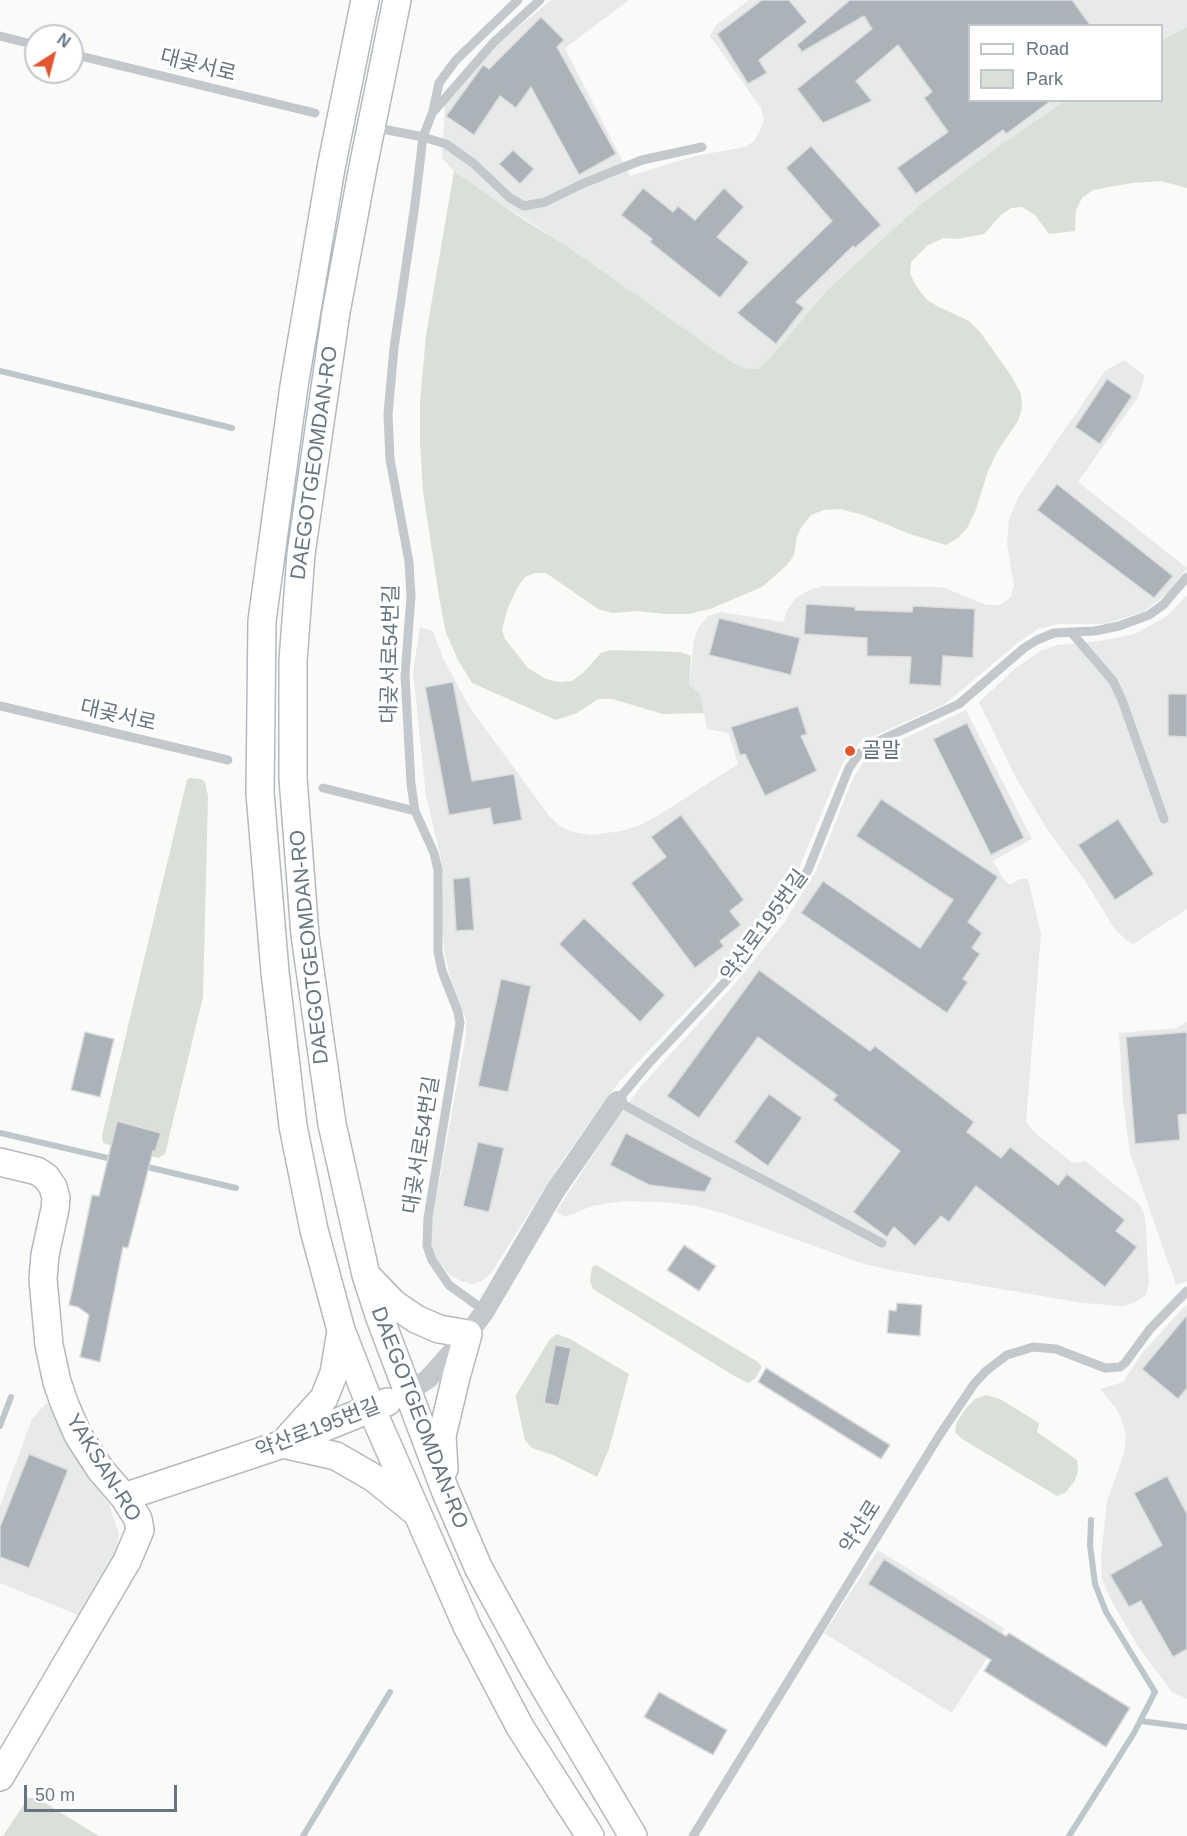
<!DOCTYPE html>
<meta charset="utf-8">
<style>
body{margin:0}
#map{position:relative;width:1187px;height:1836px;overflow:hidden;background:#fafaf8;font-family:Arial,sans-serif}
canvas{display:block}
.legend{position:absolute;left:968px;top:24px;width:195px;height:78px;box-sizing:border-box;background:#fff;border:2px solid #c1c8cd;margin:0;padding:8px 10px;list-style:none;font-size:18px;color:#657683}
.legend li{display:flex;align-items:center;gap:12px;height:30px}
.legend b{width:30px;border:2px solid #c1c8cd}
.north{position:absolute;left:24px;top:24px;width:60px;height:60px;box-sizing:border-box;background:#fff;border:2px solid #c1c8cd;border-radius:50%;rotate:36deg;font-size:16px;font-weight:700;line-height:24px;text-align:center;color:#657683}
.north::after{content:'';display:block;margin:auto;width:21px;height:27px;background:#e4572e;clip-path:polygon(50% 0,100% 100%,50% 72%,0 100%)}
.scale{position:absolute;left:24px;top:1785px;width:153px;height:27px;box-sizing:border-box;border:3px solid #657683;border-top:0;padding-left:8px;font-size:18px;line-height:21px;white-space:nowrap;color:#657683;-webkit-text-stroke:4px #fff;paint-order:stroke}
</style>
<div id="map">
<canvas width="1187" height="1836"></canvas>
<ul class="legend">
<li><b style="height:8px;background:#fff"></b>Road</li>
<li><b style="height:16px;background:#dadfd7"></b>Park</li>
</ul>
<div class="north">N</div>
<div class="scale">50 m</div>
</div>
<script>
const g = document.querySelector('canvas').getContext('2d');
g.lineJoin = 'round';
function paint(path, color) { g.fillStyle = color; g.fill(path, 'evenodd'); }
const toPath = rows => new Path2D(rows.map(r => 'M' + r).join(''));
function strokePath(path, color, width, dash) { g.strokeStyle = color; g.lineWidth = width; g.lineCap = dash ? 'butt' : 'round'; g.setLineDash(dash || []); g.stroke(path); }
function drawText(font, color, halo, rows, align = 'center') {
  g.font = font + ' Arial,"Noto Sans KR",sans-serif'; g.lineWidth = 6; g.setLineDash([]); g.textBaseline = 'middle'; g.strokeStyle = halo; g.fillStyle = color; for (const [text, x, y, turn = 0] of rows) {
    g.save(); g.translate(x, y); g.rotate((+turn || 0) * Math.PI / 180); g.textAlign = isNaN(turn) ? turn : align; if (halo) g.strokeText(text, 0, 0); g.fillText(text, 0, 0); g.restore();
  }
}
paint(toPath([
 [551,0,629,0,565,48,630,176,695,156,744,147,753,142,759,133,764,120,761,108,710,36,716,25,749,0,1187,0,1187,27,1162,40,1162,26,970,26,970,100,1065,101,1006,141,921,204,827,290,770,358,758,369,748,369,733,363,567,246,489,196,454,171,442,158,445,105,501,41],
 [1124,360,1145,376,1138,397,1078,482,1187,568,1171,590,1145,611,1106,624,1058,624,1038,629,1020,641,945,704,863,741,851,751,842,764,799,868,758,928,709,987,619,1082,566,1155,491,1273,482,1281,472,1284,461,1281,450,1275,438,1262,432,1249,432,1222,466,1034,466,1019,452,985,445,955,441,922,443,876,440,854,426,796,413,672,420,627,433,631,443,658,470,708,550,817,560,826,573,832,591,835,621,831,638,826,659,815,738,764,728,733,707,729,700,694,689,686,694,640,699,627,708,616,721,612,783,622,787,611,795,599,809,590,823,586,942,587,987,605,1000,605,1011,597,1014,585,1007,544,1009,519,1019,496,1105,371],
 [1187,595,1187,909,1133,944,1126,940,1114,928,1085,881,1047,829,1016,778,979,702,1017,667,1042,650,1058,645,1100,641,1135,634,1167,616],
 [966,710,1032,839,993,861,1004,880,1010,885,1020,879,1028,879,1041,934,1026,1122,1034,1132,1073,1163,1085,1161,1139,1204,1144,1213,1146,1229,1149,1283,1146,1295,1136,1302,1123,1306,1083,1303,895,1271,864,1264,725,1214,696,1206,662,1202,623,1201,592,1206,565,1217,556,1212,615,1121,642,1085,733,986,784,923,816,871,853,778,865,759,879,750],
 [1187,1022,1187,1281,1176,1285,1130,1153,1123,1101,1119,1033,1176,1028],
 [1187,1304,1187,1699,1172,1692,1137,1645,1110,1598,1102,1579,1101,1556,1107,1501,1124,1454,1126,1437,1122,1420,1115,1407,1100,1389,1123,1382,1142,1353],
 [47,1402,65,1440,109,1504,119,1534,117,1547,111,1559,78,1615,0,1583,0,1506,32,1419],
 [878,1550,1005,1629,952,1713,824,1633]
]), '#e8e9e9');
paint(toPath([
 [1187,27,1187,188,1161,181,1132,183,1093,190,1082,198,1076,210,1075,231,1049,234,1035,215,1022,207,1011,208,1002,214,984,234,957,239,944,238,928,245,911,262,910,274,917,287,926,299,937,306,969,321,980,332,1012,377,1021,394,1022,408,1018,421,997,452,988,471,975,512,967,528,958,538,946,545,910,534,863,515,840,509,824,510,811,515,802,526,797,536,794,555,787,565,762,587,710,609,689,614,666,614,637,611,612,613,598,609,546,573,535,573,525,577,517,588,507,610,502,630,505,639,528,668,546,679,560,682,572,681,583,673,601,653,611,650,680,652,691,656,689,685,700,694,704,713,663,714,612,699,598,699,577,713,556,720,472,683,458,660,446,633,439,597,423,491,420,442,420,402,426,335,454,171,524,220,567,246,733,363,748,369,758,369,770,358,827,290,921,204,1006,141,1065,101,1162,100,1162,40],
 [189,778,201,779,205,782,208,796,203,997,165,1154,158,1158,106,1144,103,1142,102,1135,187,780],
 [596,1265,758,1362,762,1367,755,1379,748,1383,736,1377,593,1289,590,1281,592,1267],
 [557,1334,570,1339,629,1374,609,1449,597,1477,553,1455,532,1448,525,1440,516,1399,516,1395,550,1339],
 [986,1395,1000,1399,1039,1423,1037,1432,1077,1460,1078,1472,1074,1482,1065,1493,1057,1496,962,1439,955,1432,957,1422,966,1408,975,1399],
 [28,1798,33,1798,45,1803,99,1836,3,1836]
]), '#dadfd7');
strokePath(toPath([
 [0,371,232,428],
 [0,1133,116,1160],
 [143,1166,236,1188],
 [0,1426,11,1397],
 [1141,1721,1187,1727],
 [303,1836,390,1692],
 [1069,1836,1134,1733,1155,1692,1106,1612,1095,1584,1090,1545,1091,1520]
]), '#bbc7cb', 6);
const building = toPath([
 [762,0,789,0,807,22,759,60,767,73,748,84,717,34,762,0],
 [850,0,1072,0,1091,26,969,26,969,100,1052,100,1006,134,1003,130,916,194,897,168,948,132,924,98,932,92,898,45,856,81,872,101,823,123,797,89,872,29,864,16,802,52,797,45,850,0],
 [541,17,564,40,557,47,616,154,579,175,531,87,516,108,500,96,474,135,446,116,483,65,489,69,541,17],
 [811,146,881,225,855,248,853,246,796,302,804,308,776,344,737,313,832,221,786,168,811,146],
 [513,150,534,169,520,184,499,164,513,150],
 [643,188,673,212,678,206,695,220,724,188,744,207,717,237,749,262,720,298,650,242,652,239,621,215,643,188],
 [1107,379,1132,396,1100,444,1075,427,1107,379],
 [1057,484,1173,576,1154,598,1037,510,1057,484],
 [806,604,855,607,855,610,912,612,913,606,975,609,973,658,943,656,941,686,909,684,911,657,867,656,867,638,804,634,806,604],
 [719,618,800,638,791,675,709,655,719,618],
 [453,682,472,781,514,774,522,820,493,825,490,808,449,815,425,687,453,682],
 [1168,694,1187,694,1187,737,1168,736,1168,694],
 [798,706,807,734,801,736,817,771,765,796,745,754,740,755,731,727,798,706],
 [967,723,1024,838,991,855,933,739,967,723],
 [881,799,998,877,968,922,982,933,972,948,980,954,963,979,968,982,947,1013,801,913,823,881,920,948,953,900,856,836,881,799],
 [681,815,744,900,730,911,741,925,720,941,724,946,695,968,631,883,666,857,651,837,681,815],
 [1118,819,1154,874,1115,900,1078,845,1118,819],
 [470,877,474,930,456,931,453,879,470,877],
 [584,918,665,995,640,1022,559,944,584,918],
 [759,970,870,1051,875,1046,974,1122,967,1132,1001,1158,1010,1147,1058,1185,1067,1174,1125,1220,1116,1231,1137,1247,1105,1287,976,1186,949,1222,941,1216,915,1246,894,1227,887,1237,853,1212,900,1151,833,1100,837,1095,758,1037,699,1118,667,1096,759,970],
 [501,979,531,986,508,1092,478,1086,501,979],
 [85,1032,114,1039,100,1097,71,1090,85,1032],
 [1187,1032,1187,1114,1178,1115,1180,1140,1135,1144,1126,1037,1187,1032],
 [769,1094,802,1118,768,1166,734,1142,769,1094],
 [117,1121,161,1133,155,1152,153,1151,128,1248,123,1247,100,1362,80,1357,89,1315,78,1307,69,1305,92,1195,99,1196,117,1121],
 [626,1133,712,1178,705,1192,649,1185,610,1165,626,1133],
 [478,1142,504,1148,489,1212,463,1206,478,1142],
 [684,1245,716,1266,699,1291,667,1270,684,1245],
 [897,1303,922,1305,920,1336,887,1333,889,1310,896,1311,897,1303],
 [1187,1315,1187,1388,1178,1399,1142,1369,1187,1315],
 [555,1345,571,1348,559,1406,544,1403,555,1345],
 [766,1368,890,1445,881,1459,758,1382,766,1368],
 [29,1454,68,1470,29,1568,0,1557,0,1527,29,1454],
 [1167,1476,1187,1514,1187,1649,1173,1657,1141,1601,1129,1607,1110,1575,1162,1545,1134,1493,1167,1476],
 [884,1559,1006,1636,1009,1633,1130,1708,1106,1747,984,1671,991,1660,868,1584,884,1559],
 [659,1692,727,1730,713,1755,644,1717,659,1692]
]);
paint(building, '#aab3b9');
strokePath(building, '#dcdcda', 1.5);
const secondary = toPath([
 [365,0,331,168,294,386,262,621,260,793,275,972,293,1126,314,1230,341,1330,372,1410,467,1626,520,1727,590,1836],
 [397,0,363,167,336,312,301,554,293,661,293,778,305,935,332,1124,366,1275,380,1318,445,1490,479,1569,535,1671,633,1836],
 [0,1162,37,1171,46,1177,53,1187,56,1198,55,1209,45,1255,43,1279,49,1345,57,1382,65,1405,78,1435,100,1469,124,1497,138,1519,140,1530,127,1561,0,1777],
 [369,1278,394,1304,416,1319,439,1329,468,1334,456,1377,442,1436,444,1469],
 [288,1438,324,1398,334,1373,341,1331],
 [283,1444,336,1456,374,1478,413,1510],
 [124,1497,283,1444,387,1402]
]);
strokePath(secondary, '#b3babf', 30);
strokePath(toPath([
 [0,36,36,45],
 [72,54,315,113],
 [434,111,494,42,540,0],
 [383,129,423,137,446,144,473,163,510,198,524,206,545,202,584,183,642,160,702,147],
 [1071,632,1113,681,1122,700,1164,819],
 [0,706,228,760],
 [323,788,415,811],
 [882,1243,783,1190,700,1147,617,1101,649,1063,725,982,766,932,808,870,849,768,859,754,870,745,959,704,1024,648,1037,640,1054,633,1095,631,1119,626,1149,615,1163,605,1187,577],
 [485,1311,449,1285,432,1260,427,1246,428,1218,460,1023,458,1012,442,971,438,952,438,870,434,853,415,811,411,784,405,675,411,596,409,562,390,459,388,414,394,348,415,204,423,137,433,111,439,83,456,60,518,0],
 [693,1836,939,1436,974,1384,986,1371,1007,1355,1033,1347,1056,1349,1105,1368,1120,1367,1125,1363,1150,1329,1187,1291]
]), '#c3c8cc', 9);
strokePath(toPath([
 [407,1393,428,1379,468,1334,485,1311,555,1191,617,1101]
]), '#c3c8cc', 20);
strokePath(secondary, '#fff', 27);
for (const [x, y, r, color] of [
 [850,751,6,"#e4572e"]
]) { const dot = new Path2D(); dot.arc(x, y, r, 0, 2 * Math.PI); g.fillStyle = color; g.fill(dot); strokePath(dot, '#fff', 2); }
drawText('21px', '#657683', '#fff', [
 ["대곶서로",198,66,14],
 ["DAEGOTGEOMDAN-RO",315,463,-82],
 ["대곶서로54번길",391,654,-89],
 ["대곶서로",118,716,13],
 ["약산로195번길",765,926,-54],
 ["DAEGOTGEOMDAN-RO",310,947,-96],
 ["대곶서로54번길",422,1145,-81],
 ["DAEGOTGEOMDAN-RO",419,1418,69],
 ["약산로195번길",318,1429,-21],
 ["YAKSAN-RO",103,1468,58],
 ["약산로",861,1527,-58]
]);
drawText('21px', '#657683', '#fff', [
 ["골말",862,751]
], 'left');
</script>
